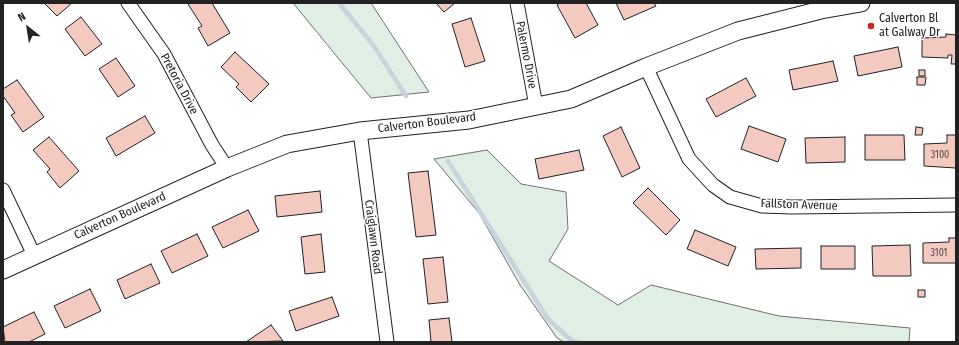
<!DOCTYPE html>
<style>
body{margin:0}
#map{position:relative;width:959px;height:345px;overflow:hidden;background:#fff;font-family:"Fira Sans Condensed",sans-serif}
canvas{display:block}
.frame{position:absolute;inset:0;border:4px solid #222;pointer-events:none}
.north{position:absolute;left:8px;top:8px;width:40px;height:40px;-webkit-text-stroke:3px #fff;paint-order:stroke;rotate:330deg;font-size:11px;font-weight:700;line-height:16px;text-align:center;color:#222}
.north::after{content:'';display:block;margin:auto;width:14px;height:18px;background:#222;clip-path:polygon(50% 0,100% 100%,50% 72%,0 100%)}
</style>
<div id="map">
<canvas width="959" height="345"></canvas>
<div class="frame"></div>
<div class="north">N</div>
</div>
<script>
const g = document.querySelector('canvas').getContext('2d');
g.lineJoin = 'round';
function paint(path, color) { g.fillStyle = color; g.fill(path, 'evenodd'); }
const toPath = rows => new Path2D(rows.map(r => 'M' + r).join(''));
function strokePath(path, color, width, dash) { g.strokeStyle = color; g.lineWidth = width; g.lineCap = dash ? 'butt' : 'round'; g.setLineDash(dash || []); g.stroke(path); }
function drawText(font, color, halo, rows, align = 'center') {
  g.font = font + ' "Fira Sans Condensed",sans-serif'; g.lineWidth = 3; g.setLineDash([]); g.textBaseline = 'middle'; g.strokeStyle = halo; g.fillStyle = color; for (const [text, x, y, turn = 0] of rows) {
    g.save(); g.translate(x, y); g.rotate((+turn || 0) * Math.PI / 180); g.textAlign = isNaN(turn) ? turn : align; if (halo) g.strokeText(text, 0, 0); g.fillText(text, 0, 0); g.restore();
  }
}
const green = toPath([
 [293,3,371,3,429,92,371,98,293,3],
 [487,150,521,184,566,192,568,229,549,261,618,305,651,285,779,316,910,328,909,342,564,342,557,338,520,285,479,213,434,159,487,150]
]);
paint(green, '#e0efe3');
strokePath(green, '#6f6f6f', 1);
strokePath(toPath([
 [339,3,374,46,406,96],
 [448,161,548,319,572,341,578,342]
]), '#c7d3dd', 4.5);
const building = toPath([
 [44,3,72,3,57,16,44,3],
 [190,3,212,3,230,33,208,46,198,28,202,26,188,4,190,3],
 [436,3,455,3,444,12,436,3],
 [560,3,586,3,598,25,575,38,557,5,560,3],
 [616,3,654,3,656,6,624,20,616,3],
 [81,17,102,44,85,56,65,29,81,17],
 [471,18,485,61,465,67,452,24,471,18],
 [946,34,956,35,956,64,951,64,952,55,948,55,948,58,922,57,922,38,946,37,946,34],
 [898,47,902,67,858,76,854,56,898,47],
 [235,52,269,84,251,102,236,87,239,84,221,67,235,52],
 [116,58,135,86,118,97,99,69,116,58],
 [833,61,838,81,793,90,789,70,833,61],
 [919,70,925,70,925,76,919,76,919,70],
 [917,77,926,77,925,85,917,85,917,77],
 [746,78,756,96,716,117,706,99,746,78],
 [17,80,44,117,23,132,11,115,15,113,3,96,3,89,17,80],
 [145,116,155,133,116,156,106,138,145,116],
 [749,126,786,139,778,162,741,149,749,126],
 [621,127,640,168,622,177,603,136,621,127],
 [916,127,923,128,922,135,915,135,916,127],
 [865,135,904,135,905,160,865,160,865,135],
 [947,135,956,135,956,168,924,166,924,144,947,143,947,135],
 [49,137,79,171,60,188,47,172,50,169,33,150,49,137],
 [845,137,845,162,806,163,805,138,845,137],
 [579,150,584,170,539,179,535,159,579,150],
 [428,171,436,235,416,237,408,173,428,171],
 [648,188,680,220,666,235,633,203,648,188],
 [320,191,322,212,277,217,275,196,320,191],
 [248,210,259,231,223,248,212,227,248,210],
 [695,230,736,247,728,266,687,249,695,230],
 [197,234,208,256,172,273,161,251,197,234],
 [321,234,325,272,305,274,301,237,321,234],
 [949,238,956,238,956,263,923,263,923,243,949,242,949,238],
 [910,245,911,276,873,276,872,246,910,245],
 [821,246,855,246,855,269,821,269,821,246],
 [801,248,801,268,756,269,755,249,801,248],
 [443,257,448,302,428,304,423,259,443,257],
 [151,264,160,283,125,299,117,280,151,264],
 [90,289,101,311,65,328,54,306,90,289],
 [918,290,925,290,925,297,918,297,918,290],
 [332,297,339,316,296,331,289,311,332,297],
 [34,312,45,334,29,342,5,342,3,327,34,312],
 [449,318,452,342,431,342,429,320,449,318],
 [271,325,283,341,246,342,271,325]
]);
paint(building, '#f3c9c0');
strokePath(building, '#222', 1);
const minor = toPath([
 [128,3,164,54,212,145,227,168],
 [517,3,536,106],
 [646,67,689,159,713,185,730,197,762,206,792,207,956,205],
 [360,131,387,342],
 [3,190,34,255]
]);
const tertiary = toPath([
 [3,270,227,168,287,144,360,131,469,120,571,99,646,67,738,31,821,10,861,3]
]);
strokePath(minor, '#222', 15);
strokePath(tertiary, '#222', 19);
strokePath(minor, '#fff', 13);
strokePath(tertiary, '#fff', 17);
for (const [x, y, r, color] of [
 [871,26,4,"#c62828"]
]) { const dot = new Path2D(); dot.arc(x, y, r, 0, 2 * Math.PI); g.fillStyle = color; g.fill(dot); strokePath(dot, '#fff', 1.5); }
drawText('10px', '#564c4a', null, [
 ["3100",940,155],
 ["3101",939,253]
]);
drawText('12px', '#222', '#fff', [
 ["Calverton Bl",879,19],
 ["at Galway Dr",879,33]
], 'left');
drawText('12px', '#222', '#fff', [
 ["Palermo Drive",526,55,79],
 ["Pretoria Drive",179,84,62],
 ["Calverton Boulevard",427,123,-7],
 ["Fallston Avenue",799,205,2],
 ["Calverton Boulevard",120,216,-24],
 ["Craiglawn Road",373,237,83]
]);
</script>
